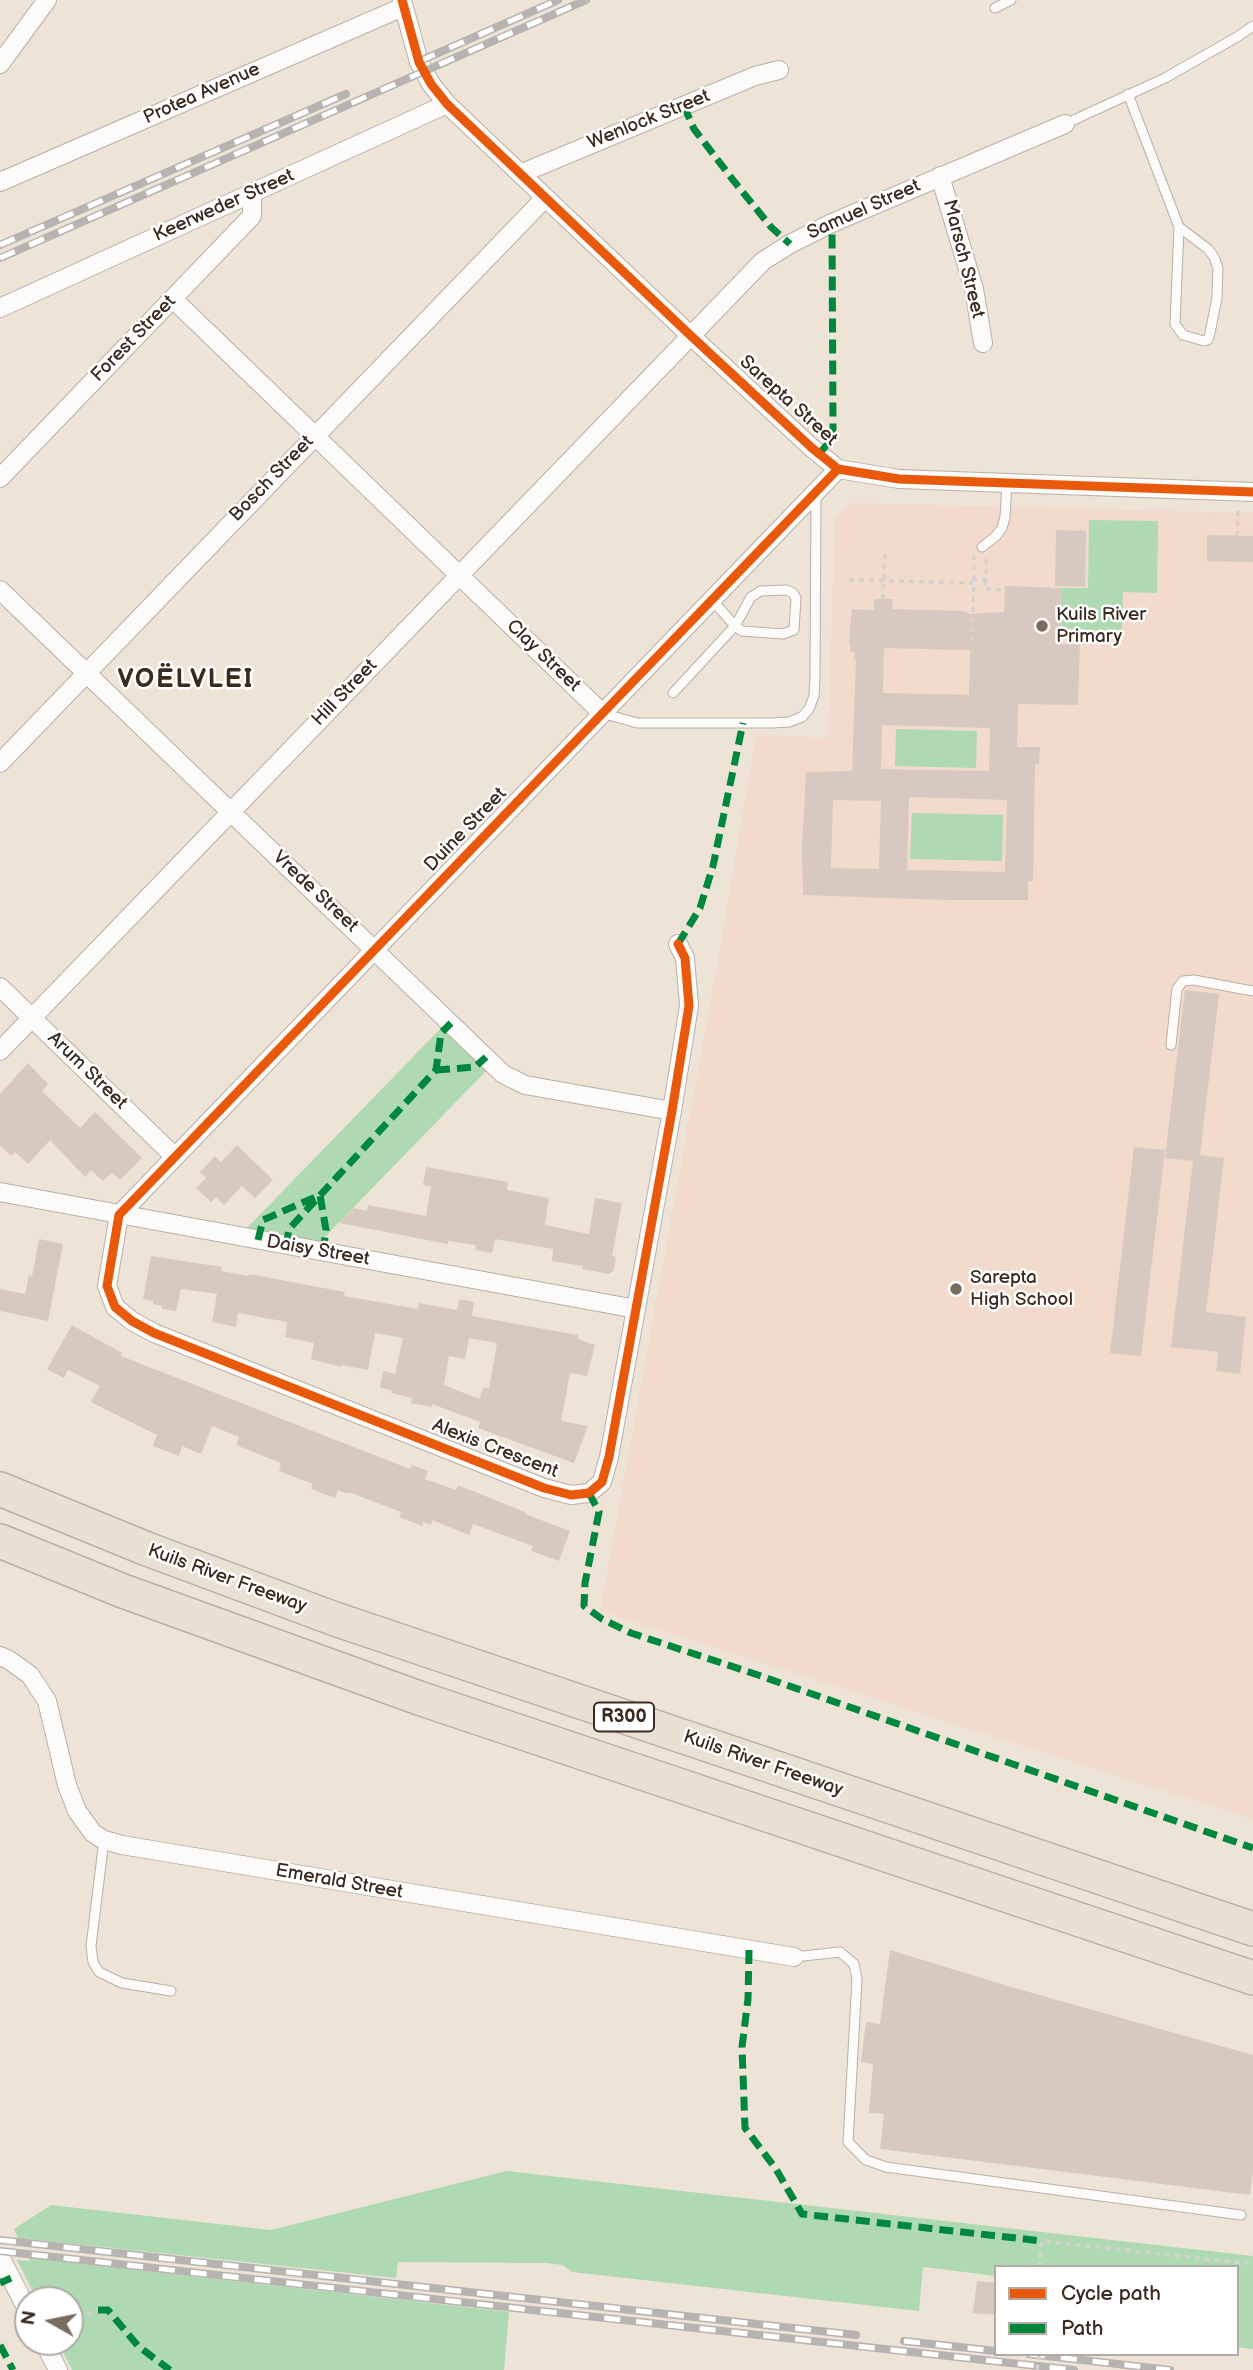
<!DOCTYPE html>
<meta charset="utf-8">
<style>
body{margin:0}
#map{position:relative;width:1253px;height:2370px;overflow:hidden;background:#eee3d7;font-family:"Balsamiq Sans",sans-serif}
canvas{display:block}
.legend{position:absolute;left:994px;top:2265px;width:245px;height:91px;box-sizing:border-box;background:#fff;border:2px solid #b1aaa5;margin:0;padding:9px 12px;list-style:none;font-size:21px;color:#3b2a1e}
.legend li{display:flex;align-items:center;gap:14px;height:35px}
.legend b{width:35px;border:2px solid #b1aaa5}
.north{position:absolute;left:14px;top:2286px;width:70px;height:70px;box-sizing:border-box;background:#fff;border:2px solid #b1aaa5;border-radius:50%;rotate:279deg;font-size:19px;font-weight:700;line-height:28px;text-align:center;color:#3b2a1e}
.north::after{content:'';display:block;margin:auto;width:24px;height:32px;background:#7a6b5f;clip-path:polygon(50% 0,100% 100%,50% 72%,0 100%)}
</style>
<div id="map">
<canvas width="1253" height="2370"></canvas>
<ul class="legend">
<li><b style="height:9px;background:#e8590c"></b>Cycle path</li>
<li><b style="height:9px;background:#00873e"></b>Path</li>
</ul>
<div class="north">N</div>
</div>
<script>
const g = document.querySelector('canvas').getContext('2d');
g.lineJoin = 'round';
function paint(path, color) { g.fillStyle = color; g.fill(path, 'evenodd'); }
const toPath = rows => new Path2D(rows.map(r => 'M' + r).join(''));
function strokePath(path, color, width, dash) { g.strokeStyle = color; g.lineWidth = width; g.lineCap = dash ? 'butt' : 'round'; g.setLineDash(dash || []); g.stroke(path); }
function drawText(font, color, halo, rows, align = 'center') {
  g.font = font + ' "Balsamiq Sans",sans-serif'; g.lineWidth = 5; g.setLineDash([]); g.textBaseline = 'middle'; g.strokeStyle = halo; g.fillStyle = color; for (const [text, x, y, turn = 0] of rows) {
    g.save(); g.translate(x, y); g.rotate((+turn || 0) * Math.PI / 180); g.textAlign = isNaN(turn) ? turn : align; if (halo) g.strokeText(text, 0, 0); g.fillText(text, 0, 0); g.restore();
  }
}
paint(toPath([
 [851,503,1253,513,1253,1819,600,1611,719,955,756,735,828,738,835,516]
]), '#f2dacc');
paint(toPath([
 [1089,520,1158,521,1157,593,1123,592,1122,631,1060,630,1062,588,1088,588],
 [896,729,977,731,976,768,895,766],
 [912,813,1003,815,1002,861,910,859],
 [442,1027,487,1070,320,1242,246,1229],
 [506,2171,1253,2256,1253,2349,1237,2347,1237,2267,996,2267,996,2276,923,2267,919,2311,572,2272,563,2265,546,2263,398,2262,396,2278,18,2238,14,2229,51,2205,271,2230],
 [29,2258,509,2312,504,2370,72,2370,58,2342,70,2342,70,2300,37,2300,17,2260,30,2261]
]), '#afd9b2');
paint(toPath([
 [1056,530,1086,531,1085,587,1055,586],
 [1207,535,1253,536,1253,562,1207,561],
 [1005,586,1062,588,1061,644,1080,644,1078,705,1018,704,1017,747,1040,747,1039,765,1035,764,1033,881,1028,881,1028,900,946,900,803,895,802,846,806,772,852,771,856,659,854,659,855,652,851,652,849,641,852,609,874,610,874,599,893,599,892,609,964,611,970,614,1004,612],
 [884,648,970,650,969,695,883,693],
 [882,725,990,728,989,771,881,769],
 [909,797,1007,800,1005,872,907,870],
 [833,800,881,801,879,869,831,868],
 [1185,990,1219,994,1200,1155,1224,1158,1206,1312,1246,1317,1240,1374,1216,1371,1218,1352,1171,1347,1193,1161,1165,1158],
 [28,1063,48,1084,42,1091,80,1128,95,1112,142,1158,120,1180,112,1173,103,1181,91,1170,85,1177,50,1140,28,1164,15,1152,11,1156,0,1145,0,1094],
 [237,1145,273,1180,255,1198,242,1186,224,1205,216,1197,211,1202,196,1188,206,1178,200,1172,215,1156,221,1162],
 [1134,1147,1165,1150,1141,1356,1110,1353],
 [426,1167,508,1182,507,1190,549,1198,545,1225,589,1234,595,1198,622,1203,612,1256,616,1257,614,1270,609,1274,582,1269,583,1266,552,1261,553,1249,495,1239,492,1253,475,1250,476,1245,448,1241,448,1244,339,1223,354,1208,367,1211,368,1205,426,1216,431,1186,423,1185],
 [39,1239,63,1244,48,1321,0,1311,0,1289,25,1294,29,1275,32,1276,34,1267],
 [151,1256,222,1267,221,1271,248,1276,249,1274,345,1292,344,1296,418,1309,419,1303,457,1310,459,1299,474,1302,472,1316,578,1335,578,1339,595,1345,587,1376,570,1373,561,1421,588,1426,574,1463,478,1428,480,1422,432,1404,432,1407,411,1403,412,1398,391,1393,392,1390,380,1388,383,1371,395,1374,403,1338,375,1333,368,1370,341,1365,341,1367,311,1359,314,1343,285,1337,287,1322,238,1313,236,1327,212,1322,217,1294,181,1289,176,1311,162,1309,162,1306,153,1304,153,1301,143,1299],
 [469,1338,497,1343,489,1389,484,1387,479,1399,444,1385,449,1356,465,1359],
 [72,1325,122,1353,121,1356,410,1469,412,1465,428,1471,425,1479,456,1490,458,1485,525,1512,525,1514,570,1531,559,1561,531,1551,533,1546,473,1524,469,1535,432,1520,431,1525,423,1522,422,1526,399,1517,401,1512,349,1492,348,1494,338,1490,335,1498,311,1489,313,1484,279,1471,281,1463,236,1445,239,1437,212,1426,201,1454,182,1446,179,1456,153,1446,157,1435,91,1402,100,1386,68,1370,64,1378,47,1369],
 [890,1950,1011,1987,1253,2055,1253,2171,1250,2195,880,2149,884,2114,869,2113,873,2064,861,2062,866,2022,880,2024],
 [977,2281,996,2283,996,2315,973,2313]
]), '#d8c9c0');
const lane = toPath([
 [995,8,1011,0],
 [1128,94,1179,227,1175,324,1183,335,1204,341,1208,340,1210,333,1217,298,1218,268,1214,257,1208,249,1179,227],
 [1065,124,1165,78,1237,37,1253,26],
 [982,547,996,536,1002,528,1005,517,1007,483],
 [673,693,735,626,751,597,761,591,786,590,793,593,796,598,794,630,783,634,742,631,735,626,712,600],
 [602,713,637,723,772,723,789,722,802,717,809,709,814,696,815,678,816,495],
 [1171,1045,1177,989,1183,981,1194,980,1253,991],
 [104,1840,91,1946,93,1962,99,1972,122,1983,171,1991],
 [794,1957,840,1952,854,1964,857,1979,848,2142,866,2160,886,2167,1241,2215]
]);
const street = toPath([
 [402,0,419,62,431,84,447,104,690,335,812,448,838,469,899,479,1253,492],
 [0,64,47,0],
 [520,174,755,76,779,70],
 [940,176,974,289,983,343],
 [0,182,403,7],
 [173,299,602,713],
 [0,308,447,104],
 [0,478,252,216,252,193],
 [0,590,503,1074,525,1085,672,1111],
 [0,763,545,198],
 [678,944,685,958,689,1006,672,1111,609,1457,602,1482,589,1493,571,1495,544,1488,154,1333,132,1321,115,1307,107,1286,119,1215,838,469],
 [0,987,174,1156],
 [0,1051,763,261,790,244,832,223,1065,124],
 [0,1192,636,1309],
 [0,1656,9,1660,30,1675,47,1701,67,1785,77,1811,93,1833,104,1840,122,1845,794,1957],
 [0,2257,28,2311],
 [44,2342,58,2370]
]);
const highway = toPath([
 [0,1489,147,1549,335,1619,1253,1929],
 [0,1541,123,1591,419,1698,1253,1978]
]);
strokePath(lane, '#b9b0a8', 11);
strokePath(street, '#b9b0a8', 20);
strokePath(highway, '#b9b0a8', 36);
strokePath(toPath([
 [1237,536,1238,508],
 [849,580,973,583],
 [974,580,974,556],
 [986,580,985,589,1005,590],
 [883,599,885,550],
 [972,642,974,580,986,580,986,559],
 [1039,2267,1042,2241,1253,2264],
 [70,2324,98,2310]
]), '#d5d2ce', 3.5, [5, 5]);
strokePath(lane, '#fcfbf9', 9);
strokePath(street, '#fcfbf9', 18);
strokePath(highway, '#e8e1d4', 33);
const rail = toPath([
 [420,61,558,0],
 [0,245,346,94],
 [0,258,586,0],
 [0,2240,856,2335],
 [0,2251,1074,2370],
 [904,2341,996,2351],
 [1029,2354,1170,2370]
]);
strokePath(rail, '#b7b3b0', 8);
strokePath(rail, '#fff', 5, [16]);
strokePath(toPath([
 [1037,2370,1039,2354]
]), '#d5d2ce', 3.5, [5, 5]);
strokePath(toPath([
 [684,106,694,129,733,180,771,227,790,244],
 [819,454,830,441,833,429,832,223],
 [678,944,700,908,713,866,743,723],
 [436,1070,475,1067,486,1057],
 [258,1240,263,1220,320,1195,326,1230,323,1252],
 [286,1246,289,1229,436,1070,441,1033,451,1023],
 [589,1493,599,1512,585,1583,584,1606,602,1619,631,1633,755,1674,1253,1848],
 [749,1950,748,1999,742,2047,745,2128,776,2169,802,2214,1042,2241],
 [0,2283,11,2278],
 [98,2310,108,2310,138,2346,170,2370],
 [0,2345,13,2370]
]), '#00873e', 7, [14, 7]);
strokePath(toPath([
 [402,0,419,62,431,84,447,104,690,335,812,448,838,469,899,479,1253,492],
 [678,944,685,958,689,1006,672,1111,609,1457,602,1482,589,1493,571,1495,544,1488,154,1333,132,1321,115,1307,107,1286,119,1215,838,469]
]), '#e8590c', 9);
for (const [x, y, r, color] of [
 [1042,626,7,"#7a6b5f"],
 [956,1289,7,"#7a6b5f"]
]) { const dot = new Path2D(); dot.arc(x, y, r, 0, 2 * Math.PI); g.fillStyle = color; g.fill(dot); strokePath(dot, '#fff', 2.5); }
for (const [x, y, w] of [
 [624,1717,60]
]) { const box = new Path2D(); box.roundRect(x - w / 2, y - 14.5, w, 29, 5); g.fillStyle = '#fff'; g.fill(box); strokePath(box, '#3b2a1e', 2); }
drawText('bold 18px', '#3b2a1e', null, [
 ["R300",624,1717]
]);
drawText('19px', '#3b2a1e', '#fff', [
 ["Protea Avenue",202,94,-24],
 ["Wenlock Street",649,120,-22],
 ["Keerweder Street",224,206,-24],
 ["Samuel Street",864,210,-24],
 ["Marsch Street",963,259,76],
 ["Forest Street",134,339,-46],
 ["Sarepta Street",788,401,42],
 ["Bosch Street",272,479,-46],
 ["Clay Street",543,656,44],
 ["Hill Street",345,693,-46],
 ["Duine Street",466,830,-46],
 ["Vrede Street",315,892,43],
 ["Arum Street",87,1071,44],
 ["Daisy Street",318,1251,10],
 ["Alexis Crescent",495,1449,21],
 ["Kuils River Freeway",227,1579,20],
 ["Kuils River Freeway",763,1764,19],
 ["Emerald Street",339,1882,10]
]);
drawText('19px', '#3b2a1e', '#fff', [
 ["Kuils River",1056,615],
 ["Primary",1056,637],
 ["Sarepta",970,1278],
 ["High School",970,1300]
], 'left');
g.letterSpacing = '2px';
drawText('bold 26px', '#3b2a1e', '#fff', [
 ["VOËLVLEI",186,680]
]);
g.letterSpacing = '0px';
</script>
